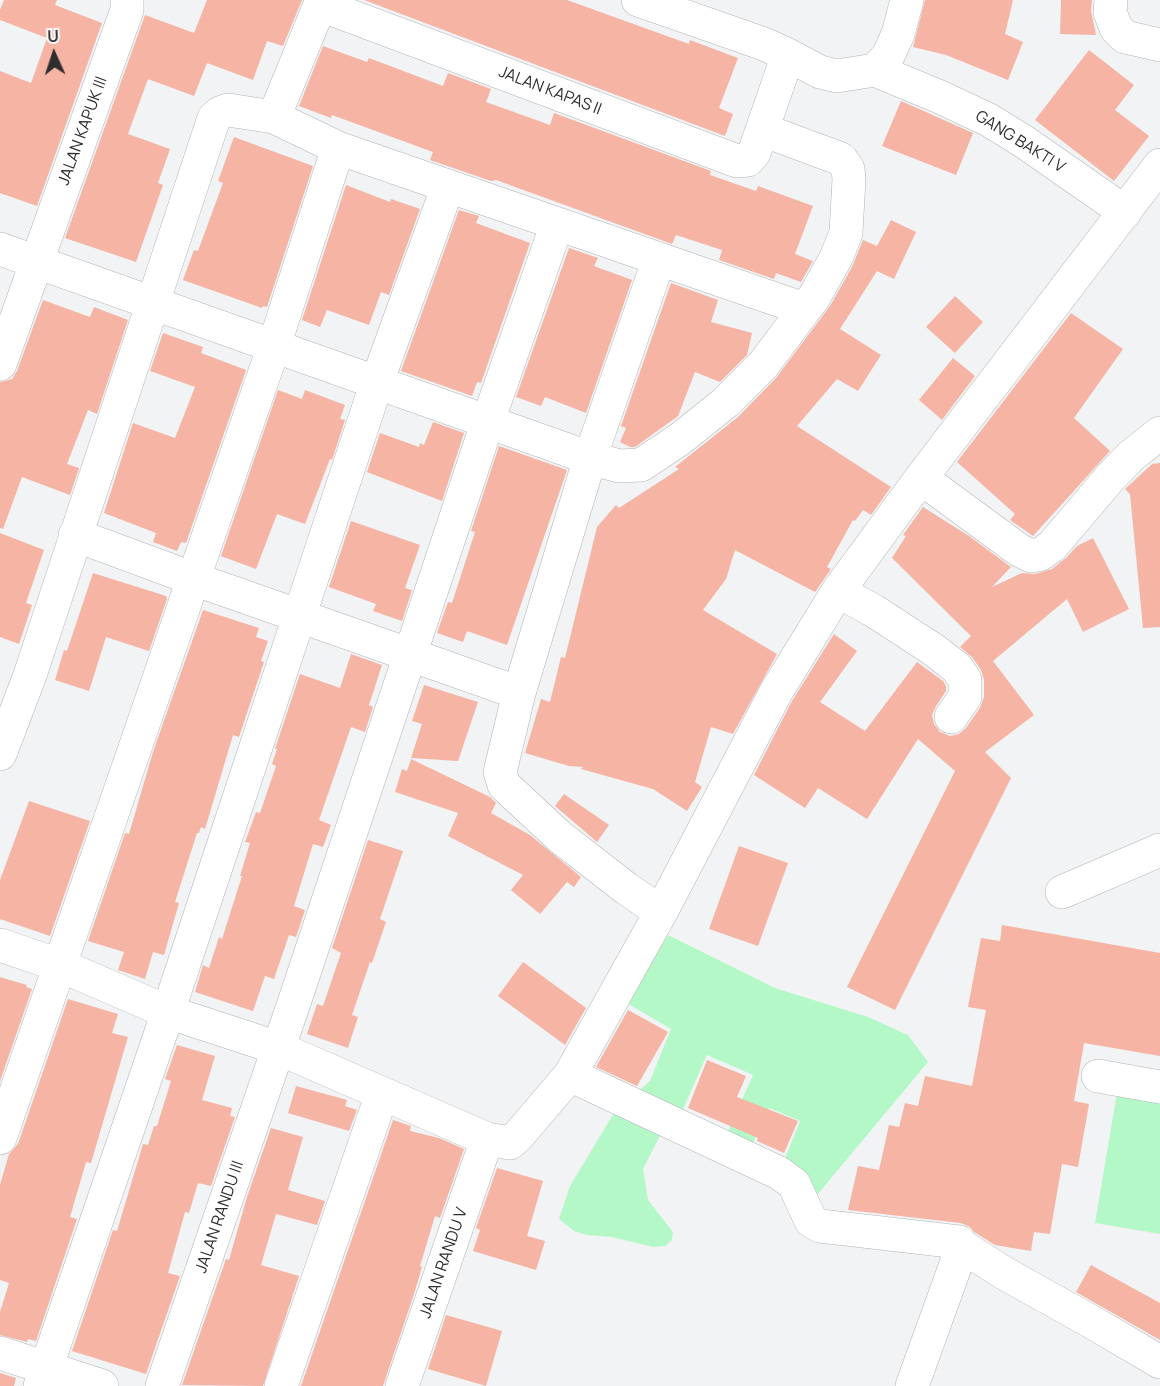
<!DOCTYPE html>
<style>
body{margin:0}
#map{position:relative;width:1160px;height:1386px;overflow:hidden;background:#f1f3f5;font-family:Manrope,sans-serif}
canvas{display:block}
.north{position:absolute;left:24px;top:24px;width:60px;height:60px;-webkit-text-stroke:4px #fff;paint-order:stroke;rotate:357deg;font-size:16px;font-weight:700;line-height:24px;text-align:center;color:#2e2e2f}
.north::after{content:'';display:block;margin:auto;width:21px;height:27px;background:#2e2e2f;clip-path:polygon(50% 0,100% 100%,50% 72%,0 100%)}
</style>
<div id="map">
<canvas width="1160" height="1386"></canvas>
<div class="north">U</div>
</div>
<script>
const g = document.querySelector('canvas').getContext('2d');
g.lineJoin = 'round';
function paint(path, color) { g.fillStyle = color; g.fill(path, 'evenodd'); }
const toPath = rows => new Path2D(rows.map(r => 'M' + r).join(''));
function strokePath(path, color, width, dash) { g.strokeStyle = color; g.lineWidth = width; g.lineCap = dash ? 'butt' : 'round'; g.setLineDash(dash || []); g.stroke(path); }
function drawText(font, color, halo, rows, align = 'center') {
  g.font = font + ' Manrope,sans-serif'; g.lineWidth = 4.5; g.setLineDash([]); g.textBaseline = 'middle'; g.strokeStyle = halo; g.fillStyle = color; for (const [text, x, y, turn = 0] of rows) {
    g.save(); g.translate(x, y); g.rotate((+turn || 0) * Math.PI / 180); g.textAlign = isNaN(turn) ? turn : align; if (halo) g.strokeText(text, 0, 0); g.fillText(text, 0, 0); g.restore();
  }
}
paint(toPath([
 [668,935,775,988,868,1017,908,1035,928,1062,812,1201,784,1161,800,1121,769,1108,751,1147,726,1136,753,1075,707,1055,680,1116,634,1095,650,1081,671,1029,625,1002],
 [1118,1087,1160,1094,1160,1234,1095,1223],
 [614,1113,663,1130,643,1169,648,1200,673,1232,672,1240,665,1246,653,1247,612,1237,587,1235,574,1231,559,1219,570,1186]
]), '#b5f8c7');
paint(toPath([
 [4,0,57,0,55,5,102,23,37,206,0,193,0,71,31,83,47,38,0,20,0,10],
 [207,0,302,0,283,46,267,41,253,80,207,63,194,96,148,79,128,134,170,149,158,183,163,185,136,262,65,238,145,15,194,33],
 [364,0,567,0,689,44,690,40,738,58,719,108,733,114,725,136],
 [925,0,1013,0,1005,34,1023,42,1008,80,946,55,913,47],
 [1061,0,1092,0,1091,11,1096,35,1060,34],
 [323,46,367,62,369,58,443,86,448,73,491,89,486,102,550,125,554,113,711,171,710,175,756,191,758,186,813,206,795,254,813,261,801,282,776,273,774,279,719,260,722,250,676,235,672,244,496,180,491,181,430,160,433,152,332,115,331,118,299,106],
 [1089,50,1134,85,1115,110,1149,136,1114,181,1035,120],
 [901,101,973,133,956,175,882,146],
 [234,137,313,166,267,307,263,306,262,308,183,280,194,250,198,251,223,183,218,181],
 [346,185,390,202,391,199,420,209,389,295,381,292,369,325,327,310,320,327,302,320],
 [459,210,479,216,476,223,530,243,481,383,477,382,472,396,401,371],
 [891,220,916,232,894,279,877,271,840,329,881,355,858,391,837,379,797,426,891,487,871,515,863,510,855,521,853,520,827,567,831,569,815,592,735,550,726,579,703,610,777,654,733,734,711,727,695,782,702,787,687,811,653,789,581,769,583,767,569,766,525,753,541,699,550,702,561,657,565,658,597,527,616,505,619,508,679,469,675,467,738,417,776,378,830,306,852,267,863,240,877,246],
 [569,248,598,258,594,266,632,280,586,413,545,397,541,406,516,397],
 [671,283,718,300,711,322,752,333,747,355,720,382,695,372,678,416,635,447,630,447,620,442,626,428,621,426],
 [955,296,983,322,955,353,926,327],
 [43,300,90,317,94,307,128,320,97,414,88,410,67,464,79,468,70,495,22,477,3,529,0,528,0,382,12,379,17,371],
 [1071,313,1123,349,1074,418,1110,451,1033,536,1010,520,1015,514,957,462],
 [163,333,203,347,201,353,246,370,186,543,181,542,177,551,153,542,156,533,104,513,133,423,175,438,195,387,150,371],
 [953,358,975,376,942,420,919,400],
 [278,390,302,399,305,390,345,405,340,419,345,420,332,460,330,459,305,524,277,514,256,569,221,556],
 [433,422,464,433,442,501,367,472,380,433,419,447,420,443,424,445],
 [499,446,567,470,507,645,467,631,463,642,437,633,448,602,452,603,475,532,471,531],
 [1160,463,1160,627,1143,628,1130,494,1125,489,1152,464],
 [923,507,969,536,1011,567,992,587,1022,573,1035,574,1052,569,1066,558,1077,546,1093,538,1129,609,1083,632,1067,599,993,661,1034,715,985,752,1011,778,895,1010,847,987,955,771,918,739,867,819,818,788,805,808,754,775,792,701,834,634,857,651,820,702,865,731,917,662,943,681,946,686,946,691,936,706,932,715,934,724,940,732,950,736,959,734,966,728,980,708,984,697,984,680,981,670,972,657,960,647,971,636,892,558,906,536,903,535],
 [351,521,420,545,405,588,412,590,402,621,373,611,376,604,329,587],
 [0,533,44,550,26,603,32,605,19,644,0,637],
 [93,573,166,596,167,599,149,651,106,637,89,691,55,680,64,650,67,651],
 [203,610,259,628,256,637,268,641,261,661,264,662,239,737,233,735,205,829,201,827,199,833,197,833,175,902,179,903,164,955,153,952,145,979,118,970,124,952,88,941,125,833,129,834,153,752],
 [351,654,382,665,369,705,373,707,365,732,351,727,319,820,331,825,323,847,313,844,294,906,305,910,296,937,289,935,274,979,265,976,253,1011,195,992,203,965,209,968,219,937,222,939,242,876,240,876,250,843,245,842,256,812,260,813,276,766,272,764,277,749,275,749,300,674,340,688],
 [424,685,478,702,458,761,411,758,422,724,412,721],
 [411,759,490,797,496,803,491,813,530,835,581,877,574,887,567,882,540,914,511,890,523,875,448,836,458,813,395,792,402,769,407,771],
 [564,794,609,825,597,842,555,806],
 [29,801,90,821,50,936,0,919,0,880],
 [368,840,403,851,380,919,386,922,372,963,370,962,352,1015,358,1017,348,1048,307,1034,317,1004,323,1006,341,953,332,948],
 [739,846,788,863,758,946,709,929],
 [1002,925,1160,953,1160,1056,1084,1043,1074,1101,1089,1104,1078,1167,1062,1164,1050,1234,1034,1232,1031,1251,995,1245,974,1232,970,1227,961,1223,848,1210,858,1166,879,1170,889,1125,899,1127,905,1103,918,1106,925,1076,972,1086,986,1010,968,1007,981,938,1000,941],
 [523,962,586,1008,565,1045,498,996],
 [0,977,27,985,26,987,32,989,0,1081],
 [68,999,118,1014,112,1033,128,1037,91,1163,86,1162,70,1217,77,1219,36,1341,28,1339,27,1342,0,1335,0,1312,9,1283,0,1280,0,1185,9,1154,18,1144],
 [628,1010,668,1032,637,1086,596,1067],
 [177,1045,215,1056,202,1100,232,1108,230,1116,235,1117,211,1186,198,1183,189,1213,185,1212,168,1273,180,1276,146,1374,72,1351,113,1230,117,1231,143,1144,148,1145,154,1126,157,1126,171,1081,165,1079],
 [707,1060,746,1076,737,1097,798,1121,784,1153,757,1141,758,1138,688,1108],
 [296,1086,347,1100,345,1106,357,1110,349,1131,288,1113],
 [393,1120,411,1126,410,1131,439,1138,464,1149,440,1218,435,1216,420,1266,422,1267,414,1294,383,1386,301,1386],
 [271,1128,303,1137,288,1190,325,1201,317,1225,276,1214,261,1265,299,1276,263,1386,182,1385,226,1259,229,1260,247,1197],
 [497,1168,543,1181,527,1236,545,1241,536,1270,473,1251,480,1230,476,1228],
 [1091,1265,1160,1303,1160,1340,1076,1292],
 [446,1315,502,1331,486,1386,428,1369],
 [0,1373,16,1378,14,1386,0,1386]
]), '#f6b4a5');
const minor = toPath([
 [638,0,764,44,788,55],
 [1111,0,1110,12,1116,28,1125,37,1160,45],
 [321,5,737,161,748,160,754,153,788,55,820,72,837,76,875,70,888,56,898,34,907,0],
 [875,70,940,97,989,120,1023,141,1125,212],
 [274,117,322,0],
 [0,249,590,458,619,466,641,465,680,439,726,402,763,365,814,297,836,258,846,233,849,179,848,169,841,159,763,130],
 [659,259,590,458,519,693,500,772,504,785,560,837,627,889,661,912],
 [0,364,127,10,127,0],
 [921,478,1019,550,1031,556,1041,554,1052,546,1109,479,1131,456,1160,433],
 [75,535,194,579,519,693],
 [838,591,874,611,934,650,957,668,965,680,965,697,951,717],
 [0,754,30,675,214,118,220,113,228,110,274,117,338,148,804,309],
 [1062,892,1160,850],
 [0,945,59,965,168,1012,278,1048,487,1139,510,1143,518,1136,570,1075,661,912,776,692,838,591,921,478,1160,165],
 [570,1075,779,1173,794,1184,811,1221,820,1226,959,1242,960,1245,1004,1273,1090,1321,1160,1362],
 [1098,1076,1160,1087],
 [0,1138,274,346,338,148],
 [0,1353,102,1386],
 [40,1386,168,1012,377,382,448,186],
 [162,1386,296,997,488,421,557,224],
 [281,1386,382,1094],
 [402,1386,487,1139],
 [912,1386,960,1253,960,1245]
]);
strokePath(minor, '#b2b4b6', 34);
strokePath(minor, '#fff', 33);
drawText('16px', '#2e2e2f', '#fff', [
 ["JALAN KAPAS II",550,91,21],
 ["JALAN KAPUK III",83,131,-70],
 ["GANG BAKTI V",1020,142,32],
 ["JALAN RANDU III",220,1217,-71],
 ["JALAN RANDU V",444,1263,-71]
]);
</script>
